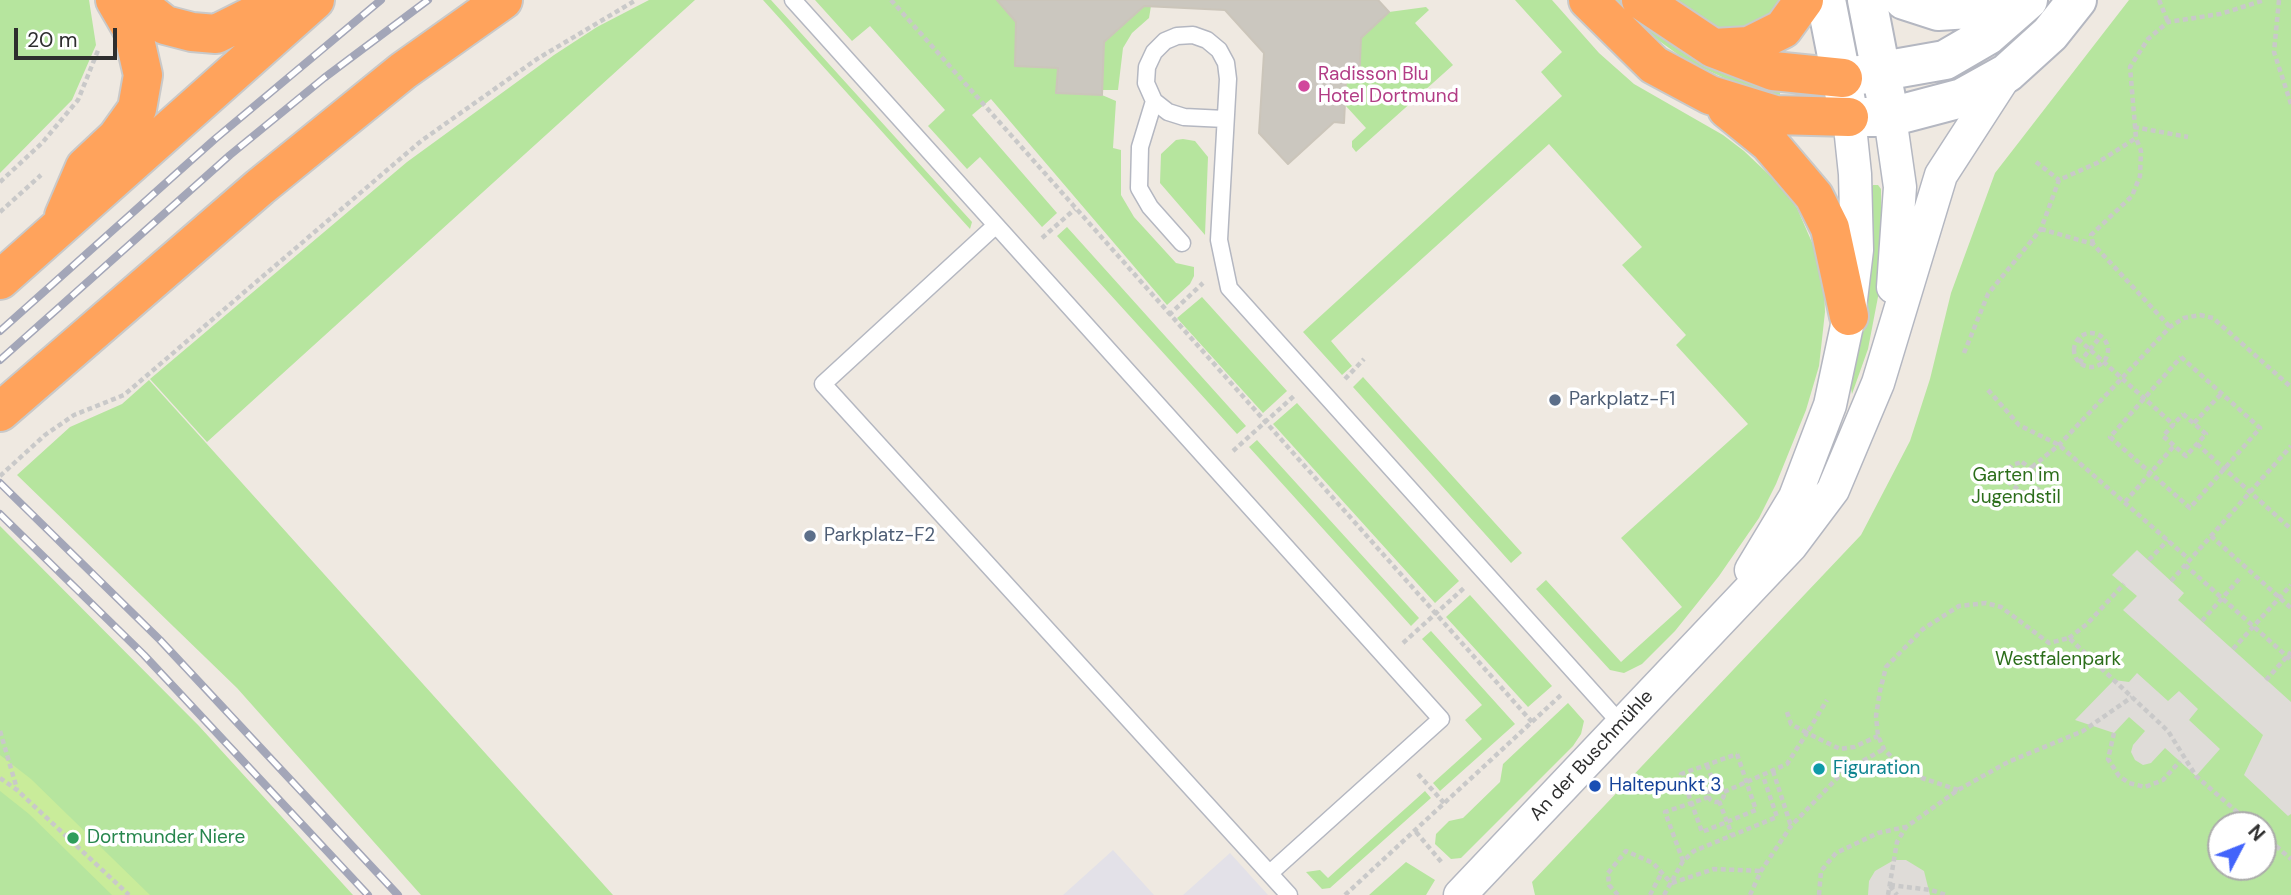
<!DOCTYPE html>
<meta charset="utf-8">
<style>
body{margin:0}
#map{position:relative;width:2291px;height:895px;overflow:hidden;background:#efe9e1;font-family:"DM Sans",sans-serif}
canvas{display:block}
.north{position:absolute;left:2207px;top:811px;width:70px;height:70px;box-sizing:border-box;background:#fff;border:2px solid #ababab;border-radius:50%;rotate:48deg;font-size:19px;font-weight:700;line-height:28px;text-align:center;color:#2e2e2e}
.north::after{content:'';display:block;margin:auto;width:24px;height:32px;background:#4264fb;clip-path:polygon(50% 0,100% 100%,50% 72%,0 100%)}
.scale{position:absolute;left:14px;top:28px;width:103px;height:32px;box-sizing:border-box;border:4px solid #2e2e2e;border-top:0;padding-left:9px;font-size:21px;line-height:24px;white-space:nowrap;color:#2e2e2e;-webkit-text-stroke:5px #fff;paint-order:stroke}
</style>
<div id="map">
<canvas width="2291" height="895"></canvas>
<div class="north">N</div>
<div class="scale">20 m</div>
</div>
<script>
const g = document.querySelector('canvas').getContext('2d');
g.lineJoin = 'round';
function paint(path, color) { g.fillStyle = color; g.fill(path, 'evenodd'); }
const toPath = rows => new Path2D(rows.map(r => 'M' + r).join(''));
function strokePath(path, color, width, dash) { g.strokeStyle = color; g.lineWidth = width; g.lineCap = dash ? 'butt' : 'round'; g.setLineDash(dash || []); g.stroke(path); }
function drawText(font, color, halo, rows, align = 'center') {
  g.font = font + ' "DM Sans",sans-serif'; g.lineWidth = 7; g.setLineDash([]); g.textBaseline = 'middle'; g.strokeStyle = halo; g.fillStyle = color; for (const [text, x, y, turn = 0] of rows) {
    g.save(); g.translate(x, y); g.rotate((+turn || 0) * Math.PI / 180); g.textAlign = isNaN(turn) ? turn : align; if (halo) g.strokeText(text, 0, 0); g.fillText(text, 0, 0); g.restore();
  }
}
paint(toPath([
 [1113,850,1154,895,1063,895],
 [1230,853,1268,895,1183,895]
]), '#e3e1e8');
paint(toPath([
 [0,0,89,0,96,45,72,100,0,173],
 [649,0,695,0,207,442,150,379,407,162,554,55,597,27],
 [763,0,771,0,972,222,970,229],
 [815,0,997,0,1016,22,1015,66,1058,68,1057,92,1102,95,1116,101,1113,148,1121,150,1121,195,1134,217,1176,263,1194,267,1194,276,1190,284,1167,305,991,99,972,115,1057,213,1042,227,980,157,967,169,928,126,945,110,870,26,852,41],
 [1515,0,1552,0,1599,53,1634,84,1723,135,1744,151,1781,186,1797,208,1817,254,1824,286,1825,312,1819,366,1806,410,1776,484,1759,518,1719,576,1675,631,1642,664,1624,673,1610,670,1536,589,1546,580,1621,662,1682,607,1621,538,1748,424,1676,345,1686,335,1622,265,1642,247,1549,144,1331,341,1352,366,1342,375,1303,332,1562,96,1541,72,1562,52],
 [1613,0,1621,0,1629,8,1780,88,1780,95,1742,86,1687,61,1651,35],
 [1666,0,1785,0,1754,29,1709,29],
 [2129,0,2291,0,2291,895,1535,895,1532,882,1861,535,1910,441,1930,379,1951,293,1995,173],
 [2221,825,2263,825,2263,867,2221,867],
 [1144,6,1151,6,1149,18,1132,33,1123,48,1118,90,1102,90,1104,42],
 [1426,7,1429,10,1415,23,1453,65,1356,152,1352,147,1352,141,1366,128,1345,105,1346,81,1359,81,1361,38,1389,12],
 [1183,139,1195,141,1208,157,1205,235,1160,183,1161,154,1176,140],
 [1873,185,1878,185,1881,189,1882,276,1868,349,1852,394,1850,383,1864,319,1870,189],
 [1067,227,1246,426,1237,434,1057,236],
 [1202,297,1287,391,1263,413,1177,318],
 [1363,377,1522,553,1511,563,1353,387],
 [149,380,206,443,613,895,421,895,237,688,17,475,70,427,122,404],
 [1297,403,1459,581,1435,603,1273,424],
 [1257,440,1419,618,1411,626,1249,447],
 [0,526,199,726,353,895,0,895],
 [1470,595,1552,686,1528,707,1446,617],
 [1431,631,1515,724,1440,791,1433,783,1482,739,1465,720,1482,705,1422,639],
 [1568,703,1584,721,1581,734,1573,746,1461,858,1451,859,1435,844,1436,834,1449,821,1463,818,1500,782,1503,764],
 [1425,791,1431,798,1330,888,1322,889,1306,872,1320,870,1328,878],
 [1406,862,1435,880,1426,895,1369,895]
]), '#b6e59e');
paint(toPath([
 [0,755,31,779,150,895,112,895,29,814,0,791]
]), '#c9ec9a');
paint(toPath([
 [2137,550,2184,593,2178,600,2291,702,2291,814,2288,816,2244,775,2263,735,2123,610,2137,596,2112,575],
 [2137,673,2168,701,2179,691,2198,709,2189,720,2220,749,2196,776,2165,748,2151,763,2143,765,2135,760,2131,752,2133,745,2145,731,2129,717,2114,733,2075,720,2114,680,2129,682],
 [1894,860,1906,860,1924,871,1930,895,1868,895,1869,881,1875,871]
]), '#dfdcd8');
const building = toPath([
 [997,0,1378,0,1389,12,1361,38,1359,82,1346,81,1344,123,1334,122,1288,164,1259,133,1264,53,1225,10,1144,6,1104,42,1102,95,1056,93,1058,68,1015,66,1016,22,997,0]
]);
paint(building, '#cbc7bf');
strokePath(building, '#cbc5ba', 2);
const lane = toPath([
 [793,0,1441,719,1270,873],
 [1154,101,1140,147,1139,188,1150,207,1182,243],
 [1225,119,1184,117,1168,112,1154,101,1146,83,1147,67,1154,52,1165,41,1177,36,1193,35,1207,40,1219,50,1226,63,1228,79,1219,240,1229,288,1622,725],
 [995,226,823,384,1289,895]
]);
const street = toPath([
 [1890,117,1900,187,1893,287],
 [1751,570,1795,497,1830,405,1849,316,1857,250,1855,174,1849,117],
 [1460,895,1791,546,1833,490,1878,383,1941,175,2007,73]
]);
const secondary = toPath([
 [1826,0,1849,117,1890,117,1962,98,2007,73,2050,34,2077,0],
 [1867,0,1886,98],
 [1904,0,1938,11,1969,9,1983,0],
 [1843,78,1945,60,1988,35,2028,0]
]);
const highway = toPath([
 [140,0,146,10,165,25,192,32,216,34,284,0],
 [1588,0,1654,65,1710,95,1775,115,1849,117],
 [1641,0,1713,48,1773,71,1843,78],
 [1713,48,1749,46,1783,29,1804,0],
 [1727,109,1769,143,1814,196,1830,228,1849,316],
 [64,216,85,167,117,137,137,109,143,75,133,31,115,0],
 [0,280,315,0],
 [0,412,260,187,403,71,503,0]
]);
strokePath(lane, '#b4b7c1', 19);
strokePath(street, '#b4b7c1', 35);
strokePath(secondary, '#b4b7c1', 42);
strokePath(highway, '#c9c9c9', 42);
strokePath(toPath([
 [891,0,1532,722],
 [2159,0,2168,22],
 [2279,0,2274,52,2291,104],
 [2134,127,2188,137],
 [2036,162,2059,180],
 [0,182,42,143,78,100,99,48],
 [0,212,41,175],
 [2041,229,2093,244,2170,327],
 [1042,238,1075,209],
 [2093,244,2091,235,2132,196,2140,176,2141,151,2136,138],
 [1169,315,1203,283],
 '2074 350a17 17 0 1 1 34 0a17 17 0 1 1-34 0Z',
 [2078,339,2174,425],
 [1964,353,1988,294,2041,229,2059,180,2097,163,2136,138,2130,67,2148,39,2168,22,2220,14,2265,0],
 [2181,357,2260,428,2190,508,2110,437,2181,357],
 [2079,363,2101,336],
 [1345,379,1364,359],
 [1988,390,2019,425,2059,445,2190,560],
 [2183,414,2206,434,2186,456,2163,436,2183,414],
 [2194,423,2221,394],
 [2197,444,2291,529],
 [1233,451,1294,396],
 [2022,462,2037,473,2041,483,2036,492,2025,494,2008,482,2007,472,2012,465,2022,462],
 [2032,467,2059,445,2170,327,2184,318,2200,315,2213,318,2291,387],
 [0,476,45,435,74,415,124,395,421,141,537,59,636,0],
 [2125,502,2174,446],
 [2211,536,2291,608],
 [2149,560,2168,540],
 [2185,565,2291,660],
 [2171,581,2291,446],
 [2202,621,2240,578],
 [2069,638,2087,624,2124,584],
 [1403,643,1464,588],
 [2233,649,2291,585],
 [2266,680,2291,652],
 [1787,712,1791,724,1807,733,1827,700],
 [0,731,17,789],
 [2114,733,2108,759,2119,776,2129,783,2145,787,2163,780,2180,761],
 [1737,754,1756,810,1702,832,1681,774,1737,754],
 [1707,765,1715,786],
 [1773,771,1791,826],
 [1418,774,1445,804],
 [0,778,17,790,129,895],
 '1708 794a8 8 0 1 1 16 0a8 8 0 1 1-16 0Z',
 [1958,790,1922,778,1898,764,1884,749,1878,736,1876,716,1880,691,1886,667,1923,629,1959,606,1986,603,2001,607,2049,643,2069,638,2168,731,2196,776,2252,825],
 [1724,792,1787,764,1807,733,1840,749,1854,747,1878,736],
 [1719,801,1732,835],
 [1416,832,1443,864],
 [2263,835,2291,859],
 [1683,861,1665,812,1709,797],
 [1672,883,1714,869,1761,871],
 [1890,885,1931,890,1946,895],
 [1890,886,1897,895],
 [1345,895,1561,695],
 [1618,895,1609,885,1608,873,1626,851,1653,863,1672,884],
 [1650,895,1661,874],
 [1664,895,1683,861,1694,851,1777,817,1763,776],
 [1750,895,1761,871,1791,826,1843,772,1884,749],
 [1819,895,1821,871,1836,853,1878,833,1905,827],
 [1888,895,1897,842,1906,827,1958,790,2008,762,2083,731,2132,697]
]), '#c9c9c9', 4.5, [5, 3.5]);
strokePath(lane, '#fff', 16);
strokePath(street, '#fff', 32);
strokePath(secondary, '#fff', 38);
strokePath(highway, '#ffa35c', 38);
const rail = toPath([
 [0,331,215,139,381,0],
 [0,360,230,155,324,78,428,0],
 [0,483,160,640,398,895],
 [0,514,144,655,368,895]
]);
strokePath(rail, '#a3a6b8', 8);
strokePath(rail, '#fff', 5, [16]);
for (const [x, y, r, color] of [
 [1304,86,7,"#d1479c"],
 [1555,400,7,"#5c6f8a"],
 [810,536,7,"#5c6f8a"],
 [1819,769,7,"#0f9aa8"],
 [1595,786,7,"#1a4fb4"],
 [73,838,7,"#2e9e5b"]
]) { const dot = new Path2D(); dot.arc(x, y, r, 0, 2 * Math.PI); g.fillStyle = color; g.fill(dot); strokePath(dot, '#fff', 2.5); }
drawText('19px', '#b23c85', '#fff', [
 ["Radisson Blu",1318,75],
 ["Hotel Dortmund",1318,97]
], 'left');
drawText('19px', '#4e5e75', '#fff', [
 ["Parkplatz-F1",1569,400],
 ["Parkplatz-F2",824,536]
], 'left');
drawText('19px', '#2c6e1b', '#fff', [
 ["Garten im",2016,476],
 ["Jugendstil",2016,498],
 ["Westfalenpark",2058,660]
]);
drawText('19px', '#2e2e2e', '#fff', [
 ["An der Buschmühle",1592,756,-47]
]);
drawText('19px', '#0d838f', '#fff', [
 ["Figuration",1833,769]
], 'left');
drawText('19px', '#164399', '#fff', [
 ["Haltepunkt 3",1609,786]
], 'left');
drawText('19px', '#27864d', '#fff', [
 ["Dortmunder Niere",87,838]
], 'left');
</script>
